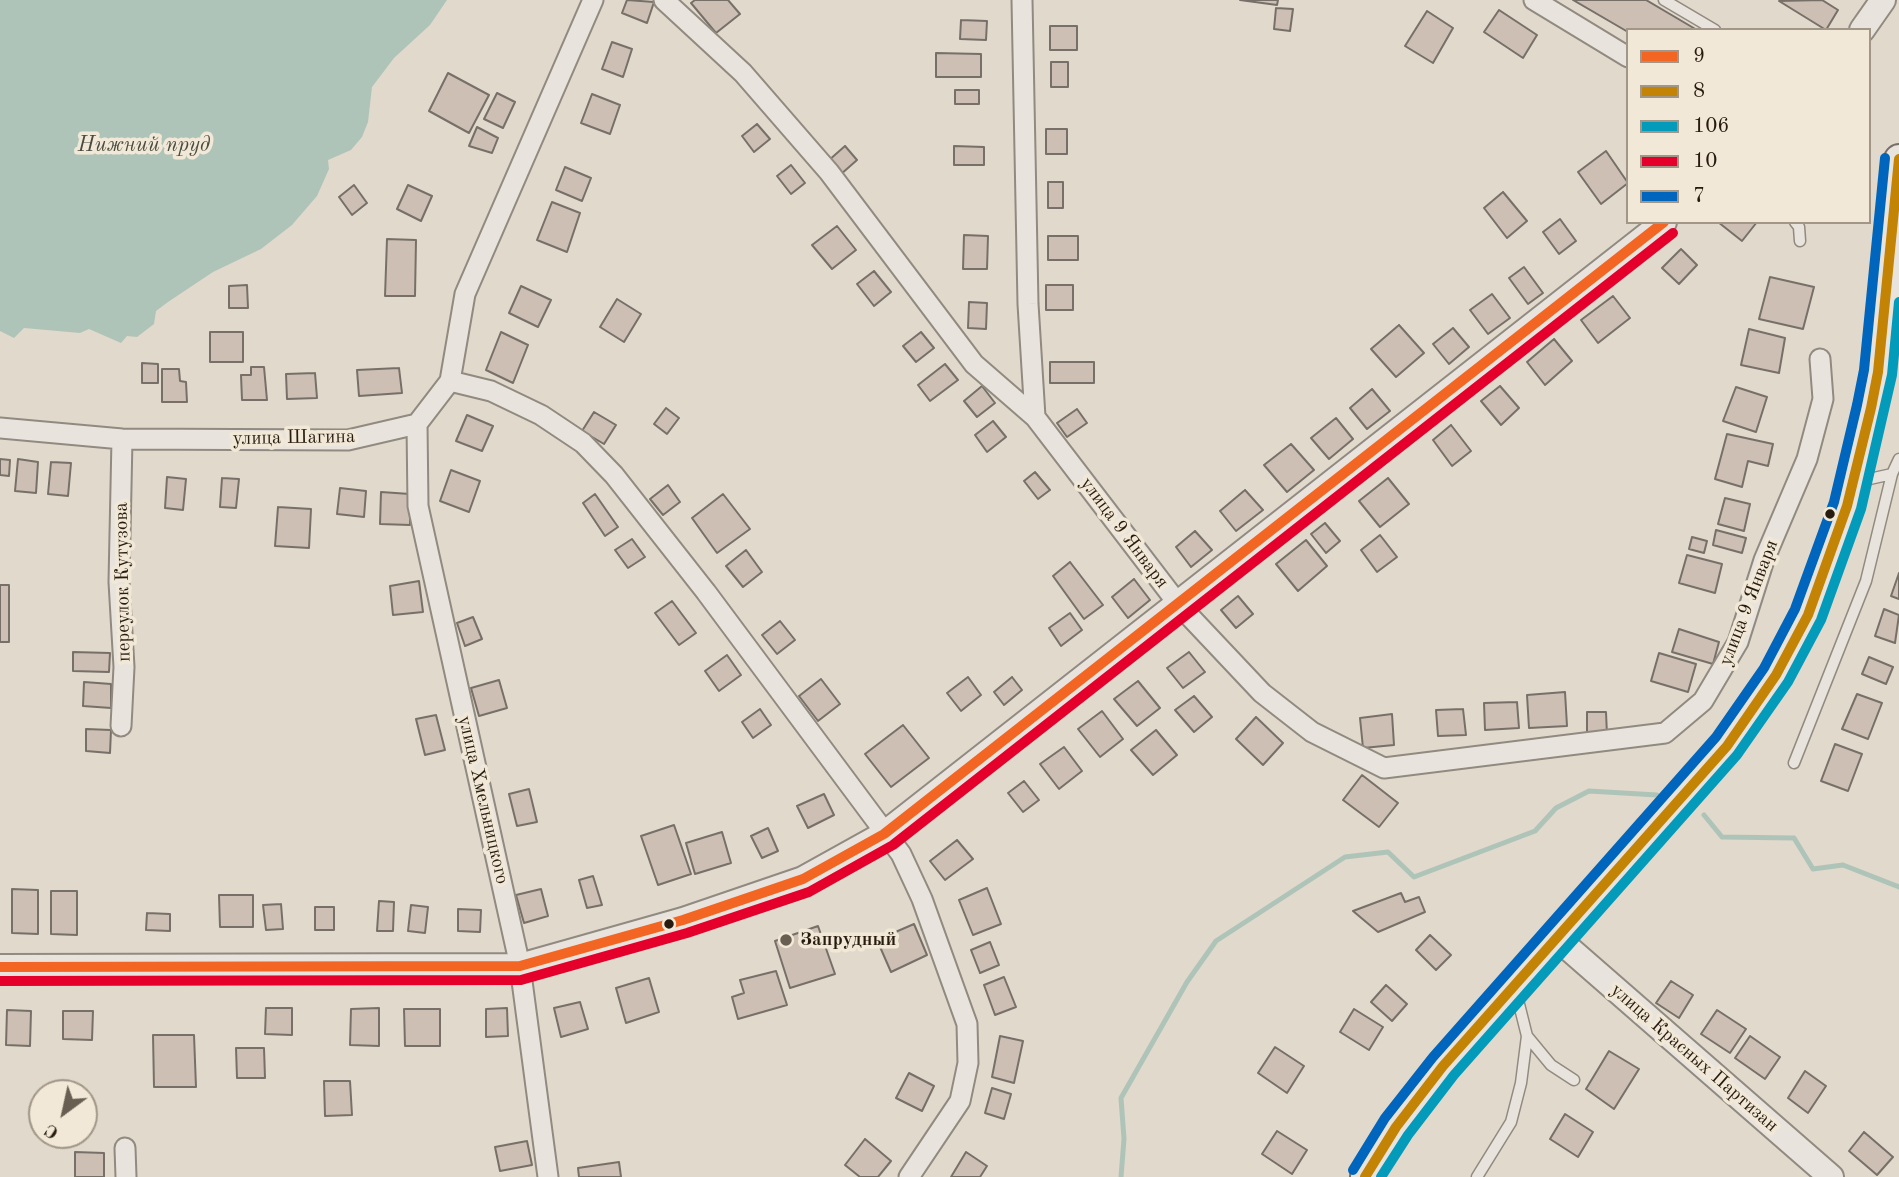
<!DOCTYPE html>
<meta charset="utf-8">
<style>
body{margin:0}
#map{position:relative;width:1899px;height:1177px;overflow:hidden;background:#e1d9cb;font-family:"Old Standard TT",serif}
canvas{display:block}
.legend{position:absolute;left:1626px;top:28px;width:245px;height:196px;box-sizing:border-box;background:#f2e8d7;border:2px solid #a19687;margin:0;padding:9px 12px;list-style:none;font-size:21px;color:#271b10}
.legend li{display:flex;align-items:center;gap:14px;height:35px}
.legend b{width:35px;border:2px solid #a19687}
.north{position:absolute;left:28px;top:1079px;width:70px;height:70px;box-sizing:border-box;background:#f2e8d7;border:2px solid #a19687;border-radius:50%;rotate:213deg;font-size:19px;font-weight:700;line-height:28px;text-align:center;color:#271b10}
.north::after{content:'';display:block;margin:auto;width:24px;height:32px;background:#685e51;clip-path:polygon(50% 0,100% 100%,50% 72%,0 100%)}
</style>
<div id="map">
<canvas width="1899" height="1177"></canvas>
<ul class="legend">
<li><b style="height:9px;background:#f26522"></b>9</li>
<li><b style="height:9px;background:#c38304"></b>8</li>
<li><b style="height:9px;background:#049bbb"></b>106</li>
<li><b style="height:9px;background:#e4002b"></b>10</li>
<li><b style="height:9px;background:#0065bd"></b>7</li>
</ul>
<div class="north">С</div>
</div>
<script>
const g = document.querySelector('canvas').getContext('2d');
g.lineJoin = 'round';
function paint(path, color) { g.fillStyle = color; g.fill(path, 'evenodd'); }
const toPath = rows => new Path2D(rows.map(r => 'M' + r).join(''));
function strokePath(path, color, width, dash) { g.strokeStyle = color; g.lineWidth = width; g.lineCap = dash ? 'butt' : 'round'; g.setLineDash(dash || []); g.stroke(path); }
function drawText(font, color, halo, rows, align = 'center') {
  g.font = font + ' "Old Standard TT",serif'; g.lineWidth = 7; g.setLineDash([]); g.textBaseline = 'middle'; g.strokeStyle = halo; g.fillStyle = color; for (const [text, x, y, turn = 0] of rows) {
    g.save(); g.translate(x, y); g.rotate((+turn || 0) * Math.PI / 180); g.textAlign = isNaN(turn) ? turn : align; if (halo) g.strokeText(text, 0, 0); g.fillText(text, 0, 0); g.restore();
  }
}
paint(toPath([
 [0,0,447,0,430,25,394,58,372,87,368,122,362,137,351,150,328,160,329,169,317,196,292,225,261,249,213,272,168,302,156,311,154,324,137,337,127,336,121,343,89,329,80,333,24,328,14,338,0,331]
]), '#afc4b8');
strokePath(toPath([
 [1704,815,1722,837,1794,838,1813,869,1843,865,1899,887],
 [1121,1177,1124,1139,1121,1098,1187,982,1216,941,1345,857,1388,852,1414,877,1535,831,1556,808,1589,791,1657,795]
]), '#afc4b8', 5);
const building = toPath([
 [627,0,654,2,647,23,622,13,627,0],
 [695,0,728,0,740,14,716,33,691,3,695,0],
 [1240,0,1278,0,1277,5,1240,0],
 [1573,0,1646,0,1697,30,1628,32,1573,0],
 [1822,0,1838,10,1826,30,1779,1,1822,0],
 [1276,8,1293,9,1290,31,1274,29,1276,8],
 [1499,10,1537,35,1523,58,1484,32,1499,10],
 [1427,11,1453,28,1433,63,1405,46,1427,11],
 [961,20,987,21,986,40,960,39,961,20],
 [1050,26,1077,26,1077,50,1050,50,1050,26],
 [612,42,632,49,623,77,602,69,612,42],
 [936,53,981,54,981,77,936,77,936,53],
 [1051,62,1068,62,1068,87,1051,87,1051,62],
 [448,73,489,95,469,133,429,111,448,73],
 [955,90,979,90,979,104,955,104,955,90],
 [497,93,515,102,503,128,484,119,497,93],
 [592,94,620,105,610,134,581,123,592,94],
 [757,124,770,139,754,152,742,136,757,124],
 [477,127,498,138,492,153,469,146,477,127],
 [1046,129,1067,129,1067,154,1046,154,1046,129],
 [845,146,857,160,840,175,828,161,845,146],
 [954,146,984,147,984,165,954,165,954,146],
 [1606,151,1628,183,1601,204,1578,172,1606,151],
 [791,165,805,183,791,194,777,176,791,165],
 [565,167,591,178,582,201,556,190,565,167],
 [1048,182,1063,182,1063,208,1048,208,1048,182],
 [354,185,367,203,352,215,339,197,354,185],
 [408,185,432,196,421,221,397,209,408,185],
 [1503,192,1527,221,1507,238,1484,208,1503,192],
 [552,202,580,213,567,252,537,240,552,202],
 [1560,219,1576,241,1559,254,1543,232,1560,219],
 [1718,222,1757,222,1742,241,1718,222],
 [837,226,856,250,832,269,812,245,837,226],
 [964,235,988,236,987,269,963,269,964,235],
 [1048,236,1078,236,1078,260,1048,260,1048,236],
 [387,239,416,240,415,296,385,296,387,239],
 [1681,249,1697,265,1679,284,1662,268,1681,249],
 [1524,267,1543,293,1528,304,1509,278,1524,267],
 [874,271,891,292,874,306,857,284,874,271],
 [1770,277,1814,287,1803,329,1759,319,1770,277],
 [247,285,248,308,229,308,229,286,247,285],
 [1046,285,1073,285,1073,310,1046,310,1046,285],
 [521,286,551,300,538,327,509,313,521,286],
 [1492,294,1510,318,1488,334,1470,310,1492,294],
 [1613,296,1630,318,1598,343,1581,320,1613,296],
 [617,299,641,314,624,342,600,327,617,299],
 [969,302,987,303,986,329,968,328,969,302],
 [1399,325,1424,353,1396,377,1371,349,1399,325],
 [1453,328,1469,347,1449,364,1433,344,1453,328],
 [1749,329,1785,338,1779,373,1741,365,1749,329],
 [210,332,243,332,243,362,210,362,210,332],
 [501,332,528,345,513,383,486,370,501,332],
 [921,332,934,348,916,362,903,346,921,332],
 [1554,339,1572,361,1545,385,1527,362,1554,339],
 [1050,362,1094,362,1094,383,1050,383,1050,362],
 [142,363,158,364,158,383,142,383,142,363],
 [945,364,958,380,930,401,918,385,945,364],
 [251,367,264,367,267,400,242,400,241,375,251,375,251,367],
 [399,368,402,393,359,396,357,370,399,368],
 [162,369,179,369,180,381,186,382,187,402,162,402,162,369],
 [315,373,317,398,287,399,286,374,315,373],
 [982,386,995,403,977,417,964,401,982,386],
 [1500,386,1519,408,1501,425,1481,401,1500,386],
 [1736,387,1767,397,1756,432,1723,421,1736,387],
 [1372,389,1390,411,1367,429,1350,408,1372,389],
 [666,408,679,418,667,434,654,424,666,408],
 [1077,409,1087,423,1067,437,1057,423,1077,409],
 [594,412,616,425,604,444,582,431,594,412],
 [467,415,493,426,482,451,456,441,467,415],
 [1336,418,1353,439,1329,459,1311,438,1336,418],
 [993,421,1006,437,987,452,975,435,993,421],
 [1451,425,1471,451,1452,466,1433,440,1451,425],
 [1727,434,1773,444,1768,466,1748,461,1742,487,1715,479,1727,434],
 [1291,444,1314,470,1287,492,1264,465,1291,444],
 [0,459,10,460,9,476,0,475,0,459],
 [18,459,38,462,36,493,15,491,18,459],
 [51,462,71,463,68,496,48,494,51,462],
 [451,470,480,481,469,512,440,501,451,470],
 [1035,472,1050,490,1038,499,1024,481,1035,472],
 [167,477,186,479,183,510,165,508,167,477],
 [222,478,239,479,236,508,220,507,222,478],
 [1388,478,1409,504,1380,527,1359,501,1388,478],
 [668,485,680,502,663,515,650,499,668,485],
 [340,488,366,491,364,517,337,514,340,488],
 [1245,490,1263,510,1236,531,1220,511,1245,490],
 [381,492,410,494,410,525,380,524,381,492],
 [595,494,618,527,605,536,583,503,595,494],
 [723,494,750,529,717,553,692,518,723,494],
 [1725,498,1750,504,1744,531,1718,524,1725,498],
 [278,507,311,509,309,548,275,546,278,507],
 [1325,523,1340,541,1326,553,1311,534,1325,523],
 [1716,530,1746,538,1742,553,1713,545,1716,530],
 [1195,531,1212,550,1191,567,1176,547,1195,531],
 [1380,535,1397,557,1377,572,1361,550,1380,535],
 [1692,537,1707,541,1704,553,1689,549,1692,537],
 [632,539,645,557,628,568,615,550,632,539],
 [1306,540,1327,566,1298,591,1276,564,1306,540],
 [746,550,762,572,743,587,726,566,746,550],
 [1687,555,1722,564,1715,593,1679,583,1687,555],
 [1070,562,1103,605,1084,619,1053,576,1070,562],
 [1899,573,1899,599,1891,596,1899,573],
 [1134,579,1150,600,1128,618,1112,597,1134,579],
 [419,581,423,612,393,615,390,586,419,581],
 [0,585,9,585,9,642,0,642,0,585],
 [1238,596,1253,614,1236,628,1221,610,1238,596],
 [672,601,696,633,679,645,655,613,672,601],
 [1884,609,1899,615,1895,643,1875,636,1884,609],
 [1070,613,1082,630,1061,646,1049,628,1070,613],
 [473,617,482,639,465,646,457,623,473,617],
 [780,621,795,640,777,654,762,635,780,621],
 [1679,629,1719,642,1713,664,1672,652,1679,629],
 [73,652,110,653,109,672,73,671,73,652],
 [1189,652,1205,672,1183,688,1167,668,1189,652],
 [1659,653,1696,664,1688,692,1651,681,1659,653],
 [727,655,741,675,719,691,705,671,727,655],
 [1869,657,1893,667,1886,684,1862,674,1869,657],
 [968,677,981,695,961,711,947,693,968,677],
 [1012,677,1022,690,1004,705,994,692,1012,677],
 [821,679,840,704,818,721,799,696,821,679],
 [499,680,507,708,479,716,471,688,499,680],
 [1138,681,1160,708,1137,726,1114,699,1138,681],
 [84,682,111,684,111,708,83,706,84,682],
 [1565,692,1567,726,1529,728,1527,695,1565,692],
 [1857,694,1882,703,1868,739,1842,729,1857,694],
 [1194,696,1212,717,1194,732,1175,710,1194,696],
 [1517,702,1519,728,1485,730,1484,703,1517,702],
 [760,709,771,725,753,738,742,722,760,709],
 [1463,709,1466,735,1438,736,1436,710,1463,709],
 [1102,711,1123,739,1100,757,1078,729,1102,711],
 [1587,712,1606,712,1607,735,1587,735,1587,712],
 [1392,714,1394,745,1363,748,1360,718,1392,714],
 [436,715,445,750,425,755,416,719,436,715],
 [1256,717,1283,743,1263,765,1236,739,1256,717],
 [903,725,929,758,891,787,865,754,903,725],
 [86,729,111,730,110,753,86,751,86,729],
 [1156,730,1177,755,1153,775,1131,750,1156,730],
 [1835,744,1862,754,1848,791,1821,781,1835,744],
 [1064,747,1082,771,1059,789,1040,764,1064,747],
 [1362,775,1398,803,1379,827,1343,800,1362,775],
 [1024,781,1039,800,1023,812,1008,793,1024,781],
 [529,789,537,822,517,826,509,794,529,789],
 [824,794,834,815,808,828,797,806,824,794],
 [674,825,691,874,658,885,641,836,674,825],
 [768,828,778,851,762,858,751,836,768,828],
 [722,832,731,863,695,874,686,843,722,832],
 [957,840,973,859,945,880,930,861,957,840],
 [593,876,602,905,587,908,579,880,593,876],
 [987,888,1001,924,973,935,959,900,987,888],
 [12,889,38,890,38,934,12,933,12,889],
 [541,889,548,916,524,923,516,895,541,889],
 [51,891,77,891,77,935,51,934,51,891],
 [1401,893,1405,902,1419,897,1425,912,1378,932,1353,911,1401,893],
 [219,895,253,895,253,927,220,927,219,895],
 [379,901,394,902,393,931,377,931,379,901],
 [281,904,283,929,266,930,263,905,281,904],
 [411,905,428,907,425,933,408,931,411,905],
 [315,907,334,907,334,930,315,930,315,907],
 [458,909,481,910,480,932,458,931,458,909],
 [147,913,170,914,170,931,146,930,147,913],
 [914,924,927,955,891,972,877,940,914,924],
 [818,926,835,974,790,988,775,941,818,926],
 [1430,935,1451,955,1436,970,1416,950,1430,935],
 [990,942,999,965,980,973,971,950,990,942],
 [776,971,787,1005,738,1019,732,997,744,993,740,980,776,971],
 [1004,977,1016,1007,995,1015,984,985,1004,977],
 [649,978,659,1012,626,1023,616,988,649,978],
 [1671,981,1693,995,1679,1018,1656,1003,1671,981],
 [1386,985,1407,1004,1392,1021,1371,1002,1386,985],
 [580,1002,588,1029,561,1037,554,1008,580,1002],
 [266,1008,292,1008,292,1035,265,1034,266,1008],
 [379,1008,379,1046,350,1045,351,1009,379,1008],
 [507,1008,508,1036,486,1037,486,1009,507,1008],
 [404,1009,440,1009,440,1046,405,1046,404,1009],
 [1354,1009,1383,1027,1369,1050,1340,1032,1354,1009],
 [7,1010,31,1011,30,1046,6,1045,7,1010],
 [1717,1010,1746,1029,1730,1053,1701,1034,1717,1010],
 [63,1011,93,1011,92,1040,63,1039,63,1011],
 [153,1035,194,1035,196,1087,154,1087,153,1035],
 [1000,1036,1023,1041,1014,1083,992,1077,1000,1036],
 [1750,1036,1780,1057,1765,1079,1735,1058,1750,1036],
 [1275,1047,1304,1066,1287,1093,1258,1073,1275,1047],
 [236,1048,264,1048,265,1078,237,1078,236,1048],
 [1609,1051,1639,1069,1614,1109,1586,1089,1609,1051],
 [1805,1071,1826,1086,1808,1113,1788,1098,1805,1071],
 [909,1073,934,1086,922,1111,896,1098,909,1073],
 [324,1081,350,1081,352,1115,325,1116,324,1081],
 [992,1088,1011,1094,1004,1119,985,1113,992,1088],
 [1565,1114,1593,1132,1578,1157,1550,1139,1565,1114],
 [1277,1131,1307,1150,1292,1174,1262,1154,1277,1131],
 [1864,1132,1893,1157,1877,1175,1849,1151,1864,1132],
 [865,1139,891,1161,878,1177,860,1177,845,1165,865,1139],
 [527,1141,532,1165,500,1171,495,1147,527,1141],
 [75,1152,104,1153,104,1177,75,1177,75,1152],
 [966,1152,987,1166,980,1177,951,1177,966,1152],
 [619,1162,621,1177,579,1177,578,1168,619,1162]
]);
paint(building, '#cdbfb3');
strokePath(building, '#777068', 2);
const service = toPath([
 [1664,0,1715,30],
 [1795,222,1799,227,1800,241],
 [1856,482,1892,474,1899,459],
 [1794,763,1866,581,1892,474],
 [1527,1036,1551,1065,1574,1080],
 [1477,1177,1511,1122,1521,1083,1527,1036,1516,992]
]);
const minor = toPath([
 [664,0,743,73,829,172,974,364,1035,417],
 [1022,0,1028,304,1035,417,1179,605,1262,693,1312,732,1384,768,1665,733,1703,701,1738,642,1764,560,1807,459,1823,399,1820,359],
 [1534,0,1628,57],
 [450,381,491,391,541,415,583,443,614,475,706,592,901,854,922,899,967,1024,968,1063,960,1101,909,1177],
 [417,424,418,506,520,966,548,1177],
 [0,428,122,439,348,440,417,424,450,381,465,294,593,0],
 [121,726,124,667,119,582,122,439],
 [125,1148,126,1177]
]);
const tertiary = toPath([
 [1862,30,1883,0],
 [1558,939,1831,1177],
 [0,967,520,966,683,920,803,879,884,834,1664,222]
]);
const secondary = toPath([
 [1365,1177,1396,1127,1443,1066,1727,746,1776,675,1808,615,1847,506,1871,408,1878,372,1899,159]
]);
strokePath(service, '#918a81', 13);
strokePath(minor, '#918a81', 23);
strokePath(tertiary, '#918a81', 28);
strokePath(secondary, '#777068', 32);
strokePath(service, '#e8e4dd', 10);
strokePath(minor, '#e8e4dd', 19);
strokePath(tertiary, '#e8e4dd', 24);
strokePath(secondary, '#e8e4dd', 28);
strokePath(toPath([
 [0,967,520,966,683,920,803,879,884,834,1664,222]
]), '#f26522', 10);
strokePath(toPath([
 [1365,1177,1396,1127,1443,1066,1727,746,1776,675,1808,615,1847,506,1871,408,1878,372,1899,159]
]), '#c38304', 10);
strokePath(toPath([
 [1381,1177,1408,1135,1454,1075,1737,755,1788,682,1821,620,1861,509,1892,375,1899,302]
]), '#049bbb', 10);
strokePath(toPath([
 [0,981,521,980,687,933,809,892,893,845,1673,233]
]), '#e4002b', 10);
strokePath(toPath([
 [1353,1170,1385,1118,1433,1057,1716,737,1764,668,1795,609,1834,502,1857,405,1864,370,1885,158]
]), '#0065bd', 10);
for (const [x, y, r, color] of [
 [1830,514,6,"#271b10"],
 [669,924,6,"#271b10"],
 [786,940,7,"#685e51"]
]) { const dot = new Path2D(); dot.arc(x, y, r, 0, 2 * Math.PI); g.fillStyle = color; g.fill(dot); strokePath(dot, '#f2e8d7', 2.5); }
drawText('19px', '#271b10', '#f2e8d7', [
 ["улица Шагина",294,438,-1],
 ["улица 9 Января",1124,533,53],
 ["переулок Кутузова",123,582,-91],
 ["улица 9 Января",1749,603,-69],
 ["улица Хмельницкого",483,800,77],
 ["улица Красных Партизан",1694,1058,41]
]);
drawText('bold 19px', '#271b10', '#f2e8d7', [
 ["Запрудный",800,940]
], 'left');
drawText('italic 21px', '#494b40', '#f2e8d7', [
 ["Нижний пруд",144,145]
]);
</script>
